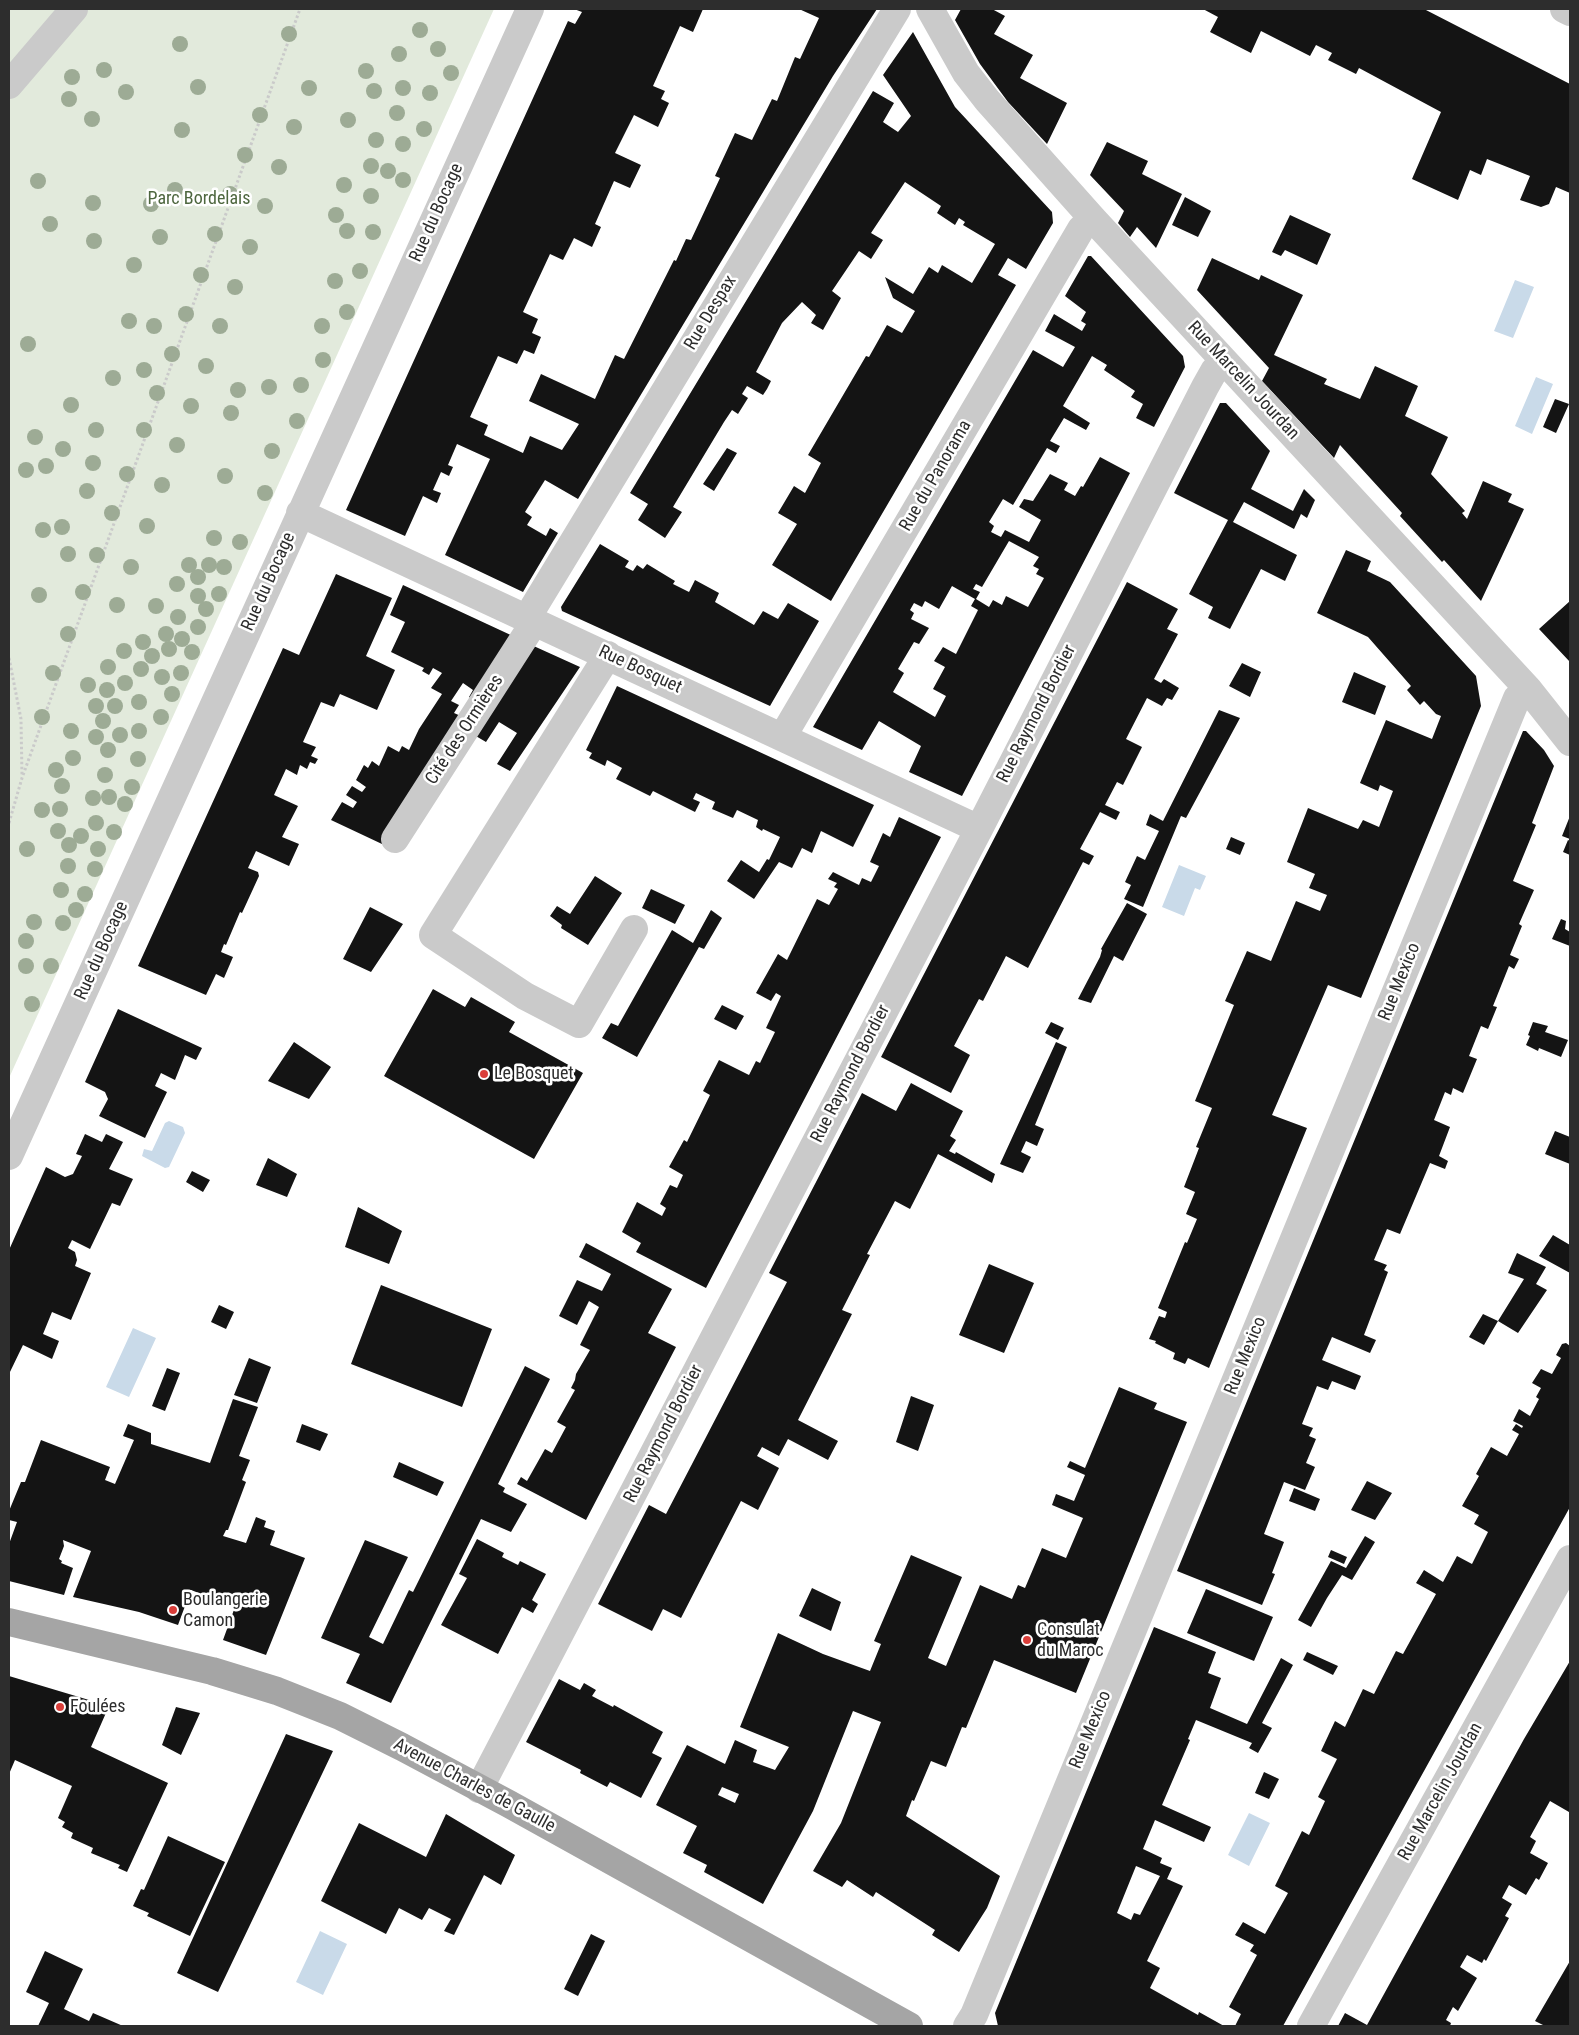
<!DOCTYPE html>
<meta charset="utf-8">
<style>
body{margin:0}
#map{position:relative;width:1579px;height:2035px;overflow:hidden;background:#fff;font-family:"Roboto Condensed",sans-serif}
canvas{display:block}
.frame{position:absolute;inset:0;border:10px solid #2d2d2d;pointer-events:none}
</style>
<div id="map">
<canvas width="1579" height="2035"></canvas>
<div class="frame"></div>
</div>
<script>
const g = document.querySelector('canvas').getContext('2d');
g.lineJoin = 'round';
function paint(path, color) { g.fillStyle = color; g.fill(path, 'evenodd'); }
const toPath = rows => new Path2D(rows.map(r => 'M' + r).join(''));
function strokePath(path, color, width, dash) { g.strokeStyle = color; g.lineWidth = width; g.lineCap = dash ? 'butt' : 'round'; g.setLineDash(dash || []); g.stroke(path); }
function drawText(font, color, halo, rows, align = 'center') {
  g.font = font + ' "Roboto Condensed",sans-serif'; g.lineWidth = 5; g.setLineDash([]); g.textBaseline = 'middle'; g.strokeStyle = halo; g.fillStyle = color; for (const [text, x, y, turn = 0] of rows) {
    g.save(); g.translate(x, y); g.rotate((+turn || 0) * Math.PI / 180); g.textAlign = isNaN(turn) ? turn : align; if (halo) g.strokeText(text, 0, 0); g.fillText(text, 0, 0); g.restore();
  }
}
paint(toPath([
 [9,9,494,9,9,1078]
]), '#e2eadc');
paint(toPath([
 [1515,280,1534,287,1513,338,1494,331],
 [1536,377,1553,384,1532,434,1515,426],
 [1179,865,1206,876,1200,890,1195,888,1184,916,1162,907],
 [169,1121,183,1127,185,1133,169,1167,165,1168,142,1156,144,1149,152,1151,165,1123],
 [133,1328,156,1338,129,1397,106,1387],
 [1249,1813,1270,1823,1249,1866,1228,1855],
 [320,1931,347,1944,323,1995,296,1982]
]), '#c9dae9');
paint(toPath([
 [574,9,703,9,693,32,680,26,653,86,665,91,661,99,669,103,658,127,634,115,615,153,641,165,630,188,614,181,595,224,601,227,592,247,574,238,563,260,550,254,523,312,538,319,532,333,541,337,534,354,524,350,517,364,498,356,470,417,488,425,484,435,523,453,530,436,562,450,579,424,529,401,541,374,595,399,615,355,624,359,674,260,676,261,686,239,691,240,720,178,715,176,735,133,752,140,772,99,777,101,795,57,800,59,819,18,799,9,877,9,833,76,578,499,545,480,525,512,532,517,527,525,546,536,550,528,558,533,523,592,445,555,490,459,457,444,448,465,453,467,449,476,441,472,433,490,441,493,437,503,423,496,405,536,346,510,568,21,575,24,582,12],
 [961,9,992,9,1005,16,994,34,1033,55,1020,78,1067,103,1047,144,1008,102,980,64,955,20],
 [1203,9,1424,9,1570,84,1570,193,1556,187,1549,204,1541,207,1520,200,1530,176,1487,159,1481,175,1470,170,1458,200,1412,179,1441,112,1359,68,1356,74,1328,60,1332,53,1316,45,1310,56,1261,31,1251,53,1210,32,1218,17],
 [913,32,955,107,1052,212,1053,223,1026,269,1008,258,998,275,1016,285,831,601,772,565,797,524,778,513,794,486,805,493,821,463,808,455,866,356,869,357,887,325,902,333,915,311,893,298,885,277,913,294,929,267,938,273,942,265,972,283,995,244,963,225,965,222,959,218,955,225,937,213,941,206,905,182,871,233,883,240,871,259,859,251,832,291,841,298,823,330,811,323,816,315,802,302,782,323,756,372,771,381,767,389,763,395,747,386,742,394,748,398,738,414,732,410,724,422,673,507,682,512,665,538,638,520,648,504,630,493,873,91,894,103,883,122,898,132,911,116,883,75],
 [1107,142,1148,161,1142,174,1182,194,1156,248,1137,227,1130,237,1118,223,1124,211,1090,175],
 [1185,197,1211,211,1198,237,1172,225],
 [1290,215,1331,234,1317,265,1285,250,1281,256,1272,252],
 [1088,256,1091,256,1183,356,1185,367,1154,427,1136,418,1143,404,1131,397,1135,391,1104,370,1107,365,1092,356,1063,406,1090,423,1086,430,1064,418,1050,441,1060,446,1056,453,1047,448,1013,505,1003,499,989,522,994,526,991,532,1001,537,1005,530,1029,542,1041,520,1019,507,1024,499,1033,501,1050,474,1068,483,1064,490,1075,496,1081,486,1083,487,1100,457,1130,473,962,796,909,772,921,746,879,721,862,750,813,727,1033,350,1063,367,1075,347,1045,331,1054,314,1082,331,1086,324,1081,321,1086,312,1065,296],
 [1009,541,1039,557,1033,566,1039,569,1036,574,1044,578,1028,607,1006,596,1002,605,993,600,989,607,976,599,980,592,973,589,976,584,982,587],
 [952,586,975,599,971,606,978,610,956,654,943,647,934,661,945,667,933,689,946,696,935,717,893,692,904,673,898,669,914,642,919,644,929,628,911,619,914,613,910,610,914,603,922,607,925,601,939,609],
 [1212,258,1259,280,1261,275,1303,295,1274,355,1327,379,1324,384,1360,399,1375,366,1418,386,1405,416,1448,437,1431,474,1465,511,1462,513,1467,519,1483,481,1512,494,1508,502,1524,509,1481,601,1444,560,1442,562,1400,516,1402,513,1340,445,1334,458,1262,381,1269,368,1197,290],
 [1555,399,1569,404,1556,433,1543,427],
 [1220,403,1226,403,1270,451,1251,489,1293,511,1304,489,1315,500,1307,518,1301,514,1294,529,1244,502,1233,522,1297,555,1285,581,1261,569,1230,629,1208,618,1213,607,1189,594,1228,520,1174,493],
 [727,448,737,453,714,491,703,484],
 [600,544,629,561,625,567,633,571,637,565,643,569,647,564,675,581,673,584,689,592,695,580,719,593,715,602,754,625,763,611,778,619,788,603,819,621,770,706,562,611,561,607],
 [1346,550,1371,561,1367,571,1390,582,1476,676,1481,706,1361,998,1328,985,1272,1115,1307,1128,1209,1368,1188,1358,1185,1364,1173,1359,1175,1353,1155,1343,1156,1341,1149,1339,1159,1316,1165,1318,1167,1312,1158,1308,1185,1242,1187,1243,1197,1219,1186,1214,1195,1192,1184,1187,1199,1148,1196,1147,1212,1108,1195,1101,1234,1005,1225,1001,1247,951,1271,961,1296,901,1320,911,1327,895,1309,888,1315,874,1287,862,1308,808,1358,829,1363,820,1379,827,1393,791,1380,785,1378,791,1360,783,1386,720,1432,739,1441,716,1436,714,1424,701,1420,705,1407,690,1411,686,1368,637,1317,613],
 [336,574,392,598,366,656,395,670,377,710,340,694,334,707,321,702,303,742,316,747,311,756,318,759,315,764,310,762,307,769,300,765,297,775,286,769,274,795,298,806,282,837,299,844,289,866,256,851,248,868,258,872,259,876,242,913,240,912,226,945,224,944,221,952,233,957,224,978,216,974,206,995,138,966,283,648,299,655],
 [1127,582,1178,609,1167,629,1178,634,1154,679,1161,683,1164,679,1179,688,1172,700,1167,698,1162,706,1147,698,1126,739,1142,747,1123,785,1117,782,1105,805,1120,812,1116,820,1100,812,1080,849,1094,856,1089,865,1083,862,1028,968,1006,956,983,1001,979,999,954,1046,970,1055,951,1093,881,1057],
 [403,585,515,637,474,700,469,697,473,690,463,683,451,701,459,705,454,713,463,717,382,844,331,820,342,802,353,808,357,802,346,795,352,786,362,792,366,787,356,780,364,765,368,768,372,761,379,766,388,746,399,752,402,746,409,750,419,729,442,694,431,688,442,673,433,668,429,675,422,671,424,668,391,652,405,622,390,615],
 [1570,601,1570,662,1539,629],
 [527,643,580,667,510,771,497,764,517,733,499,722,486,742,469,732],
 [1242,663,1261,672,1250,697,1229,686],
 [1354,672,1386,686,1375,715,1342,702],
 [617,686,874,805,853,847,821,831,812,853,802,848,792,868,779,862,754,899,727,881,741,860,759,872,767,859,769,860,780,837,763,829,762,831,756,827,758,820,737,810,733,818,712,809,715,802,696,793,693,799,700,802,695,812,653,791,650,796,616,779,622,768,607,760,605,766,589,758,592,753,586,750],
 [1219,710,1240,718,1186,818,1181,816,1143,907,1124,899,1131,885,1125,882,1137,856,1145,860,1159,831,1146,825,1150,814,1163,821],
 [1523,731,1526,731,1544,750,1554,766,1532,823,1536,825,1513,881,1534,890,1519,924,1522,926,1510,955,1519,959,1514,969,1509,966,1493,1006,1497,1007,1488,1029,1481,1026,1469,1056,1477,1059,1463,1093,1453,1088,1451,1095,1445,1092,1434,1120,1450,1127,1439,1156,1448,1161,1445,1169,1430,1163,1400,1234,1387,1229,1374,1260,1387,1265,1384,1270,1388,1272,1364,1335,1376,1340,1370,1353,1332,1337,1322,1360,1361,1376,1355,1390,1332,1381,1328,1390,1317,1386,1302,1424,1313,1428,1309,1436,1316,1439,1306,1463,1315,1467,1305,1490,1284,1482,1264,1534,1284,1542,1272,1573,1275,1574,1262,1605,1177,1571],
 [1570,816,1570,839,1562,836],
 [899,817,941,837,706,1288,636,1252,641,1243,622,1232,637,1202,662,1216,666,1208,660,1204,670,1185,677,1188,683,1175,669,1167,684,1140,687,1142,710,1095,703,1091,719,1060,749,1075,756,1061,760,1063,775,1032,766,1028,781,996,776,993,771,1001,756,993,778,954,787,960,817,899,829,905,838,889,834,887,837,883,828,879,833,872,859,885,862,878,871,882,879,866,870,862,883,833,890,837],
 [1231,837,1245,843,1240,855,1226,849],
 [1568,840,1570,841,1570,855,1563,852],
 [595,876,622,893,588,945,561,928,562,925,550,916,557,906,570,914],
 [651,889,685,905,675,924,642,908],
 [1127,903,1147,914,1123,961,1114,956,1091,1003,1078,999,1100,957,1102,950,1101,949],
 [370,907,403,924,371,972,343,959],
 [711,910,722,918,704,949,699,947,637,1057,602,1038,611,1023,618,1026,672,930,693,943],
 [1561,919,1566,921,1565,929,1570,932,1570,946,1552,939],
 [433,989,465,1007,471,997,515,1022,509,1032,583,1073,534,1159,384,1076],
 [722,1005,744,1016,736,1030,714,1019],
 [118,1009,202,1048,196,1060,185,1055,175,1080,161,1073,155,1086,167,1092,145,1138,99,1116,108,1099,105,1092,85,1082],
 [1051,1022,1064,1028,1058,1040,1045,1033],
 [1533,1022,1548,1026,1545,1032,1568,1040,1561,1057,1539,1048,1538,1051,1526,1045,1530,1036,1528,1035],
 [294,1042,331,1067,309,1099,268,1081],
 [1056,1042,1067,1047,1035,1125,1044,1129,1037,1146,1026,1141,1021,1152,1031,1157,1023,1173,1000,1164],
 [911,1083,963,1111,950,1136,956,1140,949,1151,955,1154,956,1152,995,1174,992,1183,938,1154,910,1209,895,1201,867,1254,870,1255,842,1310,852,1314,798,1420,838,1441,828,1460,788,1439,779,1456,762,1447,757,1456,779,1468,758,1510,741,1501,681,1618,663,1609,652,1631,598,1604,649,1505,666,1514,768,1318,787,1282,769,1273,862,1093,896,1111],
 [1555,1131,1570,1137,1570,1164,1545,1154],
 [85,1134,102,1142,106,1134,123,1142,109,1169,133,1179,120,1206,112,1203,90,1249,72,1240,68,1248,75,1252,77,1260,75,1266,91,1273,71,1320,52,1312,43,1334,59,1341,52,1359,23,1345,9,1374,9,1250,46,1167,65,1177,73,1174,82,1156,76,1154],
 [268,1158,297,1174,287,1197,256,1185],
 [192,1171,210,1180,203,1192,186,1182],
 [358,1207,402,1231,389,1264,345,1247],
 [1553,1235,1570,1245,1570,1273,1539,1256],
 [586,1243,672,1289,648,1333,676,1347,586,1520,517,1484,521,1477,527,1481,545,1449,552,1453,566,1427,557,1422,575,1390,571,1388,575,1380,576,1374,590,1350,580,1345,599,1307,589,1301,577,1325,559,1316,577,1280,602,1291,611,1274,579,1257],
 [1517,1253,1546,1267,1536,1284,1547,1290,1518,1333,1498,1321,1524,1279,1508,1273],
 [989,1264,1034,1283,1004,1353,959,1335],
 [381,1285,492,1329,462,1407,351,1364],
 [219,1305,234,1312,226,1329,211,1322],
 [1483,1314,1498,1321,1484,1345,1469,1337],
 [1566,1343,1570,1346,1570,1507,1283,2026,1235,2026,1241,2014,1229,2007,1257,1955,1250,1951,1254,1945,1235,1935,1243,1922,1265,1934,1288,1893,1275,1886,1302,1831,1309,1835,1325,1801,1318,1797,1337,1759,1321,1751,1335,1721,1345,1727,1363,1689,1374,1694,1396,1651,1403,1654,1436,1594,1416,1583,1424,1570,1443,1582,1457,1556,1472,1564,1488,1532,1474,1524,1479,1515,1462,1506,1479,1476,1476,1474,1491,1447,1507,1456,1519,1434,1512,1430,1516,1424,1522,1428,1523,1426,1513,1421,1519,1409,1530,1416,1539,1399,1536,1397,1541,1388,1532,1383,1541,1369,1552,1374,1561,1358,1556,1355,1562,1344],
 [249,1358,271,1367,257,1403,234,1395],
 [525,1366,550,1379,498,1484,505,1488,503,1492,527,1504,511,1532,481,1519,391,1703,346,1683,360,1654,321,1638,365,1540,408,1557,369,1637,383,1644,409,1590,413,1592],
 [167,1368,180,1373,165,1411,152,1406],
 [1119,1387,1157,1403,1154,1409,1187,1422,1076,1693,994,1660,966,1728,962,1727,946,1767,931,1761,914,1801,912,1800,906,1816,1000,1876,987,1908,959,1952,932,1935,935,1930,876,1892,873,1897,847,1880,842,1887,813,1871,841,1823,881,1722,853,1711,813,1811,763,1904,704,1872,707,1865,683,1853,697,1826,656,1805,687,1745,725,1764,735,1740,757,1750,753,1762,775,1770,789,1747,740,1727,778,1633,823,1654,870,1671,881,1644,874,1641,911,1555,962,1577,928,1658,946,1666,980,1585,1012,1599,1018,1585,1025,1588,1042,1548,1066,1558,1083,1518,1052,1505,1056,1494,1074,1501,1085,1475,1067,1467,1070,1461,1085,1468],
 [722,1787,739,1794,735,1803,718,1795],
 [911,1396,934,1405,918,1451,896,1442],
 [233,1399,258,1407,239,1456,250,1460,242,1480,246,1482,228,1530,226,1530,223,1536,246,1543,256,1517,266,1521,264,1527,275,1531,270,1545,305,1558,266,1655,223,1640,235,1607,191,1590,178,1625,139,1612,73,1597,91,1551,63,1540,64,1546,59,1559,62,1561,61,1563,73,1568,64,1595,9,1581,9,1544,17,1522,9,1520,9,1511,21,1482,25,1482,41,1440,110,1467,105,1480,115,1484,134,1440,123,1436,128,1424,151,1433,151,1444,210,1463],
 [302,1424,328,1434,320,1451,296,1442],
 [399,1462,444,1482,437,1496,393,1477],
 [1367,1481,1392,1493,1375,1520,1351,1510],
 [1294,1488,1320,1499,1315,1511,1289,1501],
 [1365,1536,1375,1542,1352,1580,1342,1575,1327,1598,1311,1627,1298,1620,1331,1561,1346,1568],
 [477,1539,504,1553,502,1557,518,1565,520,1561,546,1574,532,1600,538,1604,533,1613,522,1607,498,1654,441,1625,467,1578,459,1574],
 [1331,1550,1347,1557,1344,1564,1328,1557],
 [812,1588,841,1602,831,1631,799,1616],
 [1206,1589,1273,1617,1254,1661,1187,1633],
 [1154,1627,1216,1652,1208,1673,1221,1678,1210,1708,1247,1724,1281,1658,1293,1665,1262,1723,1272,1728,1258,1753,1249,1748,1252,1743,1196,1720,1188,1739,1190,1740,1162,1805,1211,1827,1204,1842,1155,1820,1143,1849,1162,1858,1160,1863,1172,1868,1167,1879,1183,1886,1147,1961,1160,1968,1150,1988,1198,2015,1199,2012,1224,2026,998,2026,995,2013],
 [1136,1866,1160,1876,1140,1915,1134,1913,1131,1920,1117,1913],
 [1307,1652,1338,1666,1333,1675,1303,1660],
 [1570,1661,1570,1809,1569,1812,1550,1801,1530,1837,1536,1841,1530,1853,1548,1863,1539,1880,1536,1878,1526,1895,1509,1885,1502,1898,1512,1904,1505,1916,1509,1918,1486,1961,1484,1959,1482,1963,1467,1955,1460,1967,1477,1978,1458,2011,1453,2007,1446,2020,1451,2023,1450,2026,1338,2026,1345,2013,1367,2025,1524,1739],
 [9,1676,109,1706,91,1747,168,1783,127,1872,118,1868,120,1865,91,1853,93,1848,71,1838,73,1833,62,1827,65,1822,58,1818,72,1786,15,1760,9,1774],
 [559,1679,580,1690,584,1683,596,1690,592,1696,613,1707,614,1705,663,1732,652,1753,662,1758,641,1798,610,1782,607,1787,580,1773,581,1770,526,1742],
 [176,1707,200,1713,181,1755,162,1745],
 [286,1734,333,1751,218,1992,177,1973],
 [1264,1772,1279,1779,1269,1799,1255,1793],
 [446,1814,515,1855,501,1885,484,1875,454,1935,444,1931,451,1919,429,1908,422,1920,399,1908,386,1934,321,1901,359,1823,426,1857],
 [168,1836,225,1862,190,1936,147,1916,149,1913,133,1906,141,1889,144,1890],
 [591,1934,605,1941,578,1996,564,1989],
 [45,1951,83,1969,64,2009,89,2021,93,2013,123,2026,38,2026,49,2003,26,1992],
 [1570,1961,1570,2026,1545,2026,1535,2021]
]), '#141414');
strokePath(toPath([
 [9,658,21,719,22,776],
 [9,823,22,778,300,9]
]), '#cacaca', 3, [2.5, 2.5]);
strokePath(toPath([
 [930,9,966,73,987,100,1093,219,1528,689,1570,742],
 [1564,9,1570,12],
 [9,85,74,9],
 [300,513,979,829],
 [527,618,897,9],
 [608,655,433,935,525,996,579,1024,634,929],
 [783,736,1081,229,1093,219],
 [395,839,535,621],
 [9,1156,530,9],
 [479,1789,979,829,1205,387,1214,371,1224,361],
 [967,2026,974,2015,1517,698,1528,689],
 [1311,2026,1570,1559]
]), '#cacaca', 28);
strokePath(toPath([
 [9,1622,212,1671,277,1691,340,1716,402,1747,509,1804,909,2026]
]), '#a5a5a5', 28);
g.fillStyle = '#9dab95';
for (const [x, y] of [
 [420,30],
 [289,34],
 [180,44],
 [438,49],
 [399,54],
 [104,70],
 [366,71],
 [451,73],
 [72,77],
 [198,87],
 [309,88],
 [403,88],
 [374,91],
 [126,92],
 [430,93],
 [69,99],
 [397,113],
 [260,115],
 [92,119],
 [348,120],
 [294,127],
 [424,129],
 [182,130],
 [376,140],
 [403,144],
 [245,155],
 [371,166],
 [279,167],
 [388,171],
 [403,180],
 [38,181],
 [344,185],
 [175,190],
 [230,194],
 [371,196],
 [93,203],
 [151,204],
 [265,206],
 [336,215],
 [50,224],
 [347,231],
 [373,232],
 [215,234],
 [160,237],
 [94,241],
 [250,247],
 [134,265],
 [360,271],
 [201,275],
 [335,281],
 [235,287],
 [347,312],
 [186,314],
 [129,321],
 [154,326],
 [220,326],
 [322,326],
 [28,344],
 [172,354],
 [323,360],
 [206,366],
 [144,370],
 [113,378],
 [301,385],
 [269,387],
 [238,390],
 [157,393],
 [71,405],
 [191,406],
 [231,413],
 [297,421],
 [96,430],
 [144,430],
 [35,437],
 [177,445],
 [63,449],
 [272,451],
 [93,463],
 [46,466],
 [26,470],
 [127,474],
 [225,476],
 [162,485],
 [87,491],
 [265,493],
 [112,513],
 [147,526],
 [62,527],
 [43,530],
 [214,538],
 [240,542],
 [68,554],
 [97,555],
 [189,565],
 [209,565],
 [131,567],
 [224,567],
 [198,577],
 [177,584],
 [83,592],
 [219,594],
 [39,595],
 [198,596],
 [117,605],
 [156,606],
 [206,609],
 [178,617],
 [198,627],
 [68,634],
 [166,634],
 [182,639],
 [143,642],
 [169,649],
 [124,651],
 [192,652],
 [152,656],
 [108,667],
 [141,669],
 [53,673],
 [181,673],
 [162,677],
 [125,683],
 [88,685],
 [107,690],
 [172,694],
 [139,702],
 [96,706],
 [115,706],
 [42,717],
 [161,717],
 [103,721],
 [71,731],
 [139,731],
 [120,735],
 [96,737],
 [108,750],
 [73,758],
 [138,759],
 [56,770],
 [105,775],
 [62,786],
 [132,787],
 [109,797],
 [93,798],
 [125,804],
 [60,809],
 [42,810],
 [96,823],
 [58,831],
 [114,832],
 [81,836],
 [69,845],
 [27,849],
 [98,849],
 [68,866],
 [95,869],
 [61,890],
 [85,894],
 [76,910],
 [34,922],
 [63,923],
 [26,941],
 [26,966],
 [51,966],
 [32,1004]
]) { g.beginPath(); g.arc(x, y, 8, 0, 2 * Math.PI); g.fill(); }
for (const [x, y, r, color] of [
 [484,1074,5,"#da3e3a"],
 [173,1610,5,"#da3e3a"],
 [1027,1640,5,"#da3e3a"],
 [60,1707,5,"#da3e3a"]
]) { const dot = new Path2D(); dot.arc(x, y, r, 0, 2 * Math.PI); g.fillStyle = color; g.fill(dot); strokePath(dot, '#fff', 2); }
drawText('18px', '#4d663e', '#fff', [
 ["Parc Bordelais",199,199]
]);
drawText('18px', '#2d2d2d', '#fff', [
 ["Rue du Bocage",437,213,-66],
 ["Rue Despax",711,313,-59],
 ["Rue Marcelin Jourdan",1243,381,47],
 ["Rue du Panorama",936,476,-60],
 ["Rue du Bocage",269,582,-66],
 ["Rue Bosquet",640,670,25],
 ["Rue Raymond Bordier",1037,714,-63],
 ["Cité des Ormières",465,730,-57],
 ["Rue du Bocage",102,951,-66],
 ["Rue Mexico",1400,982,-68],
 ["Rue Raymond Bordier",851,1074,-63],
 ["Rue Mexico",1246,1356,-68],
 ["Rue Raymond Bordier",664,1434,-63],
 ["Rue Mexico",1091,1730,-68],
 ["Avenue Charles de Gaulle",474,1786,28],
 ["Rue Marcelin Jourdan",1441,1792,-61]
]);
drawText('18px', '#2d2d2d', '#fff', [
 ["Le Bosquet",494,1074],
 ["Boulangerie",183,1600],
 ["Camon",183,1621],
 ["Consulat",1037,1630],
 ["du Maroc",1037,1651],
 ["Foulées",70,1707]
], 'left');
</script>
